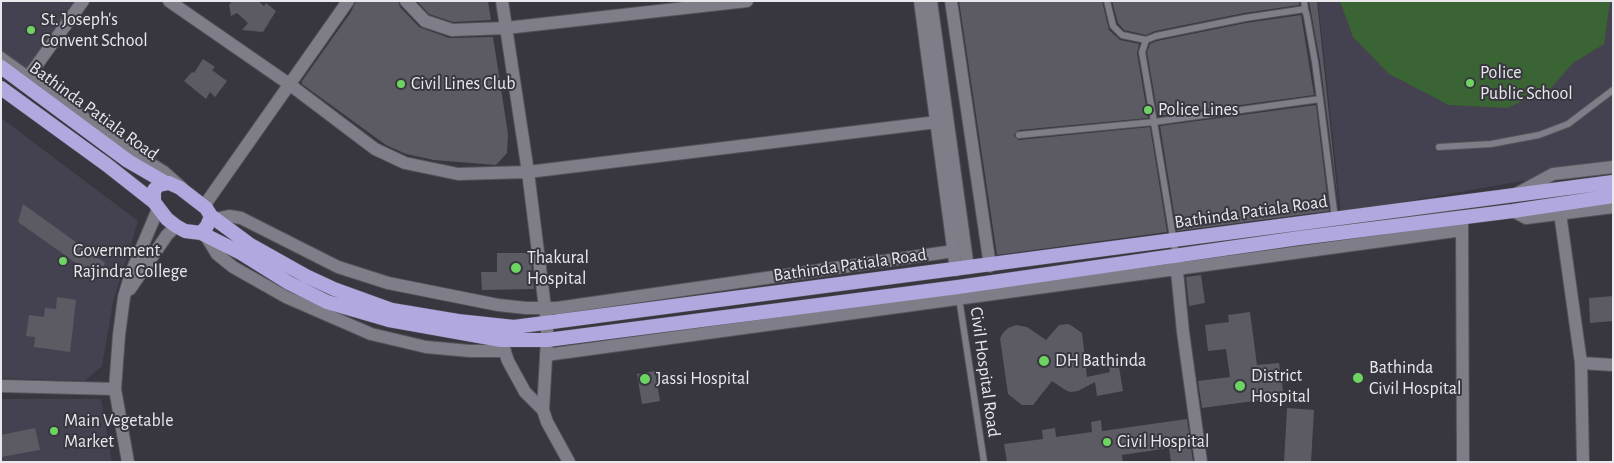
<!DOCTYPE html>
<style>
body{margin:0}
#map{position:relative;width:1614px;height:463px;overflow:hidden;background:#38363f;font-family:"Alegreya Sans",sans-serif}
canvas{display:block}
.frame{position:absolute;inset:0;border:2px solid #e8e8ed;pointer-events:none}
</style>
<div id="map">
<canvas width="1614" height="463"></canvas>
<div class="frame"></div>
</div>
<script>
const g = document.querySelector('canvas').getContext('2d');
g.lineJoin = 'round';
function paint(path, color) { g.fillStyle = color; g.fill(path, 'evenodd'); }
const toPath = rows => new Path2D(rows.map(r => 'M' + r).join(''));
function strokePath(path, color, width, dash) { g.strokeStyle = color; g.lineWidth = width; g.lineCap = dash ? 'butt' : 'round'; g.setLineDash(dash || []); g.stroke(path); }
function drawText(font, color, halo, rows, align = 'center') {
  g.font = font + ' "Alegreya Sans",sans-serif'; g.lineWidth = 4; g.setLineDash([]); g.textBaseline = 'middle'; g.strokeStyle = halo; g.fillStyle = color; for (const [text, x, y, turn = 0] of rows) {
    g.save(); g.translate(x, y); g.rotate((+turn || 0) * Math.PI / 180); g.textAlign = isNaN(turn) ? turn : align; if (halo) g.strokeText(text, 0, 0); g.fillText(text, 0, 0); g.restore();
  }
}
paint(toPath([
 [1,1,82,1,27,78,1,58],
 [1318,1,1613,1,1613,165,1341,213],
 [1,118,138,221,113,302,102,366,85,381,1,378],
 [1,399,101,399,112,462,1,462]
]), '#444250');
paint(toPath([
 [1340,1,1610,1,1604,44,1573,63,1551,88,1507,108,1449,105,1389,74,1353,37]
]), '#3a6434');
paint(toPath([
 [232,1,258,1,264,6,266,3,276,11,263,32,242,30,248,23,237,13,231,16,229,5],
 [356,1,398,1,400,7,419,27,449,38,493,37,508,134,507,153,496,165,434,160,406,154,386,145,302,84,302,81,351,12],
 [417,1,488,1,491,20,453,22,429,14],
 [959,1,1102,1,1109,30,1120,40,1139,44,1137,53,1148,118,1019,130,1015,133,1014,136,1019,140,1150,127,1167,232,997,255],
 [1112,1,1299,1,1299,5,1244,13,1155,31,1146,35,1124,30,1118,23],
 [1309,1,1317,1,1339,209,1320,61],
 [1301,15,1314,95,1158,116,1147,52,1150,44,1157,41,1246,23],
 [203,59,215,67,212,70,227,81,215,97,210,92,206,99,184,81,192,72,194,73],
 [1316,105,1329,211,1177,231,1160,126],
 [23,204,105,263,100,280,18,222],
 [497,253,530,253,534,289,482,290,481,272,497,272],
 [1201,275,1205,303,1189,306,1186,277],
 [1613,296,1613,321,1590,323,1589,298],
 [57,297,76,300,70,352,34,347,35,337,26,336,29,315,44,317,45,308,56,309],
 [1250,312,1257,365,1279,363,1284,397,1202,408,1198,381,1230,377,1226,349,1208,351,1205,325,1229,322,1228,315],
 [1068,324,1072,326,1082,333,1087,377,1110,372,1108,363,1118,361,1123,391,1097,396,1095,382,1078,391,1071,392,1067,391,1052,381,1033,405,1022,405,1008,394,1000,338,1003,333,1008,328,1016,325,1027,327,1046,340,1059,325],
 [655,371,660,401,642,404,637,374],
 [1287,408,1314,410,1311,462,1284,462],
 [1187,419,1193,462,1171,462,1169,448,1122,455,1123,462,1007,462,1004,444,1043,439,1042,430,1055,428,1056,437,1092,432,1091,422,1101,420,1102,431],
 [35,428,40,450,1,457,1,435]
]), '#5c5b64');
const service = toPath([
 [1107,1,1113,26,1122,35,1146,40],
 [1304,1,1305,9],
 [1320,99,1154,122,1142,52,1146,40,1156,36,1245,18,1305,9,1307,17,1315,62,1320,99,1335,219],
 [1019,135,1154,122,1176,256],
 [1439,147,1491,144,1539,135,1568,124,1613,90],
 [959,298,984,462]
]);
const minor = toPath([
 [169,1,289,84,375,149,405,163,458,174,528,172,937,122],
 [406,1,425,21,452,30,506,28,747,1],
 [502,1,528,172,547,324,547,340],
 [920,1,956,270],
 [931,1,968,268],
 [951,1,990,266],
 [1,58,129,150,164,172,182,188],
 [204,206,348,1],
 [1560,213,1581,363,1583,462],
 [215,219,229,216,241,218,338,267,388,283,498,305,526,308,557,308,954,251],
 [1462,222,1463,462],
 [206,236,217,254,233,267,286,297,371,334,426,347,470,351,505,351],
 [1176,261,1183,332,1201,462],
 [546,355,1462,230],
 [1581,363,1613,365]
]);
const tertiary = toPath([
 [23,84,83,1],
 [496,325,508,361,525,392,543,410],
 [547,340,543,410,547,422,569,462],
 [1,386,115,389]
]);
const secondary = toPath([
 [1518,193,1553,174,1613,167],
 [1513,211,1526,218,1613,207],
 [130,289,167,235,176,226],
 [128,462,115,389,119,335,124,297,131,273,158,209]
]);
const trunk = toPath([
 [1,67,128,161,166,183],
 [1,88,107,165,154,202],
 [169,183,180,188,206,208,211,216,207,226,201,233,185,231,176,226,167,219,154,202,154,190,159,185,169,183],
 [211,216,249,244,306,276,334,289,392,310,458,321,514,327,1613,182],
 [201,233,241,253,289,283,327,302,389,320,501,340,547,340,958,287,1299,238,1513,211,1613,196]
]);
strokePath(service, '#535359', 8);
strokePath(minor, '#535359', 14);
strokePath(tertiary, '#535359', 14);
strokePath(secondary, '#535359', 14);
strokePath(trunk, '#535359', 15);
strokePath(service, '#7f7e88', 6);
strokePath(minor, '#7f7e88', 12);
strokePath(tertiary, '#7f7e88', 12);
strokePath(secondary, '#7f7e88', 12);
strokePath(trunk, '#b0a8de', 14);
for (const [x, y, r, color] of [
 [31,30,5,"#6dd361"],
 [1470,83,5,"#6dd361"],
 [401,84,5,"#6dd361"],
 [1148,110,5,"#6dd361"],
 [63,261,5,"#6dd361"],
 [516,268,6,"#6dd361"],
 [1044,361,6,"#6dd361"],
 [1358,378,6,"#6dd361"],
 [645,379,6,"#6dd361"],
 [1240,386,6,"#6dd361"],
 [54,431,5,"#6dd361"],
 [1107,442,5,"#6dd361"]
]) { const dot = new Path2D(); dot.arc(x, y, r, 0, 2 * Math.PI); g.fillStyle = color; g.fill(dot); strokePath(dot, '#38363f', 2); }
drawText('18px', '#e8e8ed', '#38363f', [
 ["St. Joseph's",41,20],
 ["Convent School",41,41],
 ["Police",1480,73],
 ["Public School",1480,94],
 ["Civil Lines Club",411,84],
 ["Police Lines",1158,110],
 ["Government",73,251],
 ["Rajindra College",73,272],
 ["Thakural",527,258],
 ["Hospital",527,279],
 ["DH Bathinda",1055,361],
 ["Bathinda",1369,368],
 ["Civil Hospital",1369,389],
 ["District",1251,376],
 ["Hospital",1251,397],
 ["Jassi Hospital",656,379],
 ["Main Vegetable",64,421],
 ["Market",64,442],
 ["Civil Hospital",1117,442]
], 'left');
drawText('18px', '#e8e8ed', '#38363f', [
 ["Bathinda Patiala Road",94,111,36],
 ["Bathinda Patiala Road",1251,212,-8],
 ["Bathinda Patiala Road",850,265,-8],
 ["Civil Hospital Road",985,372,82]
]);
</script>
